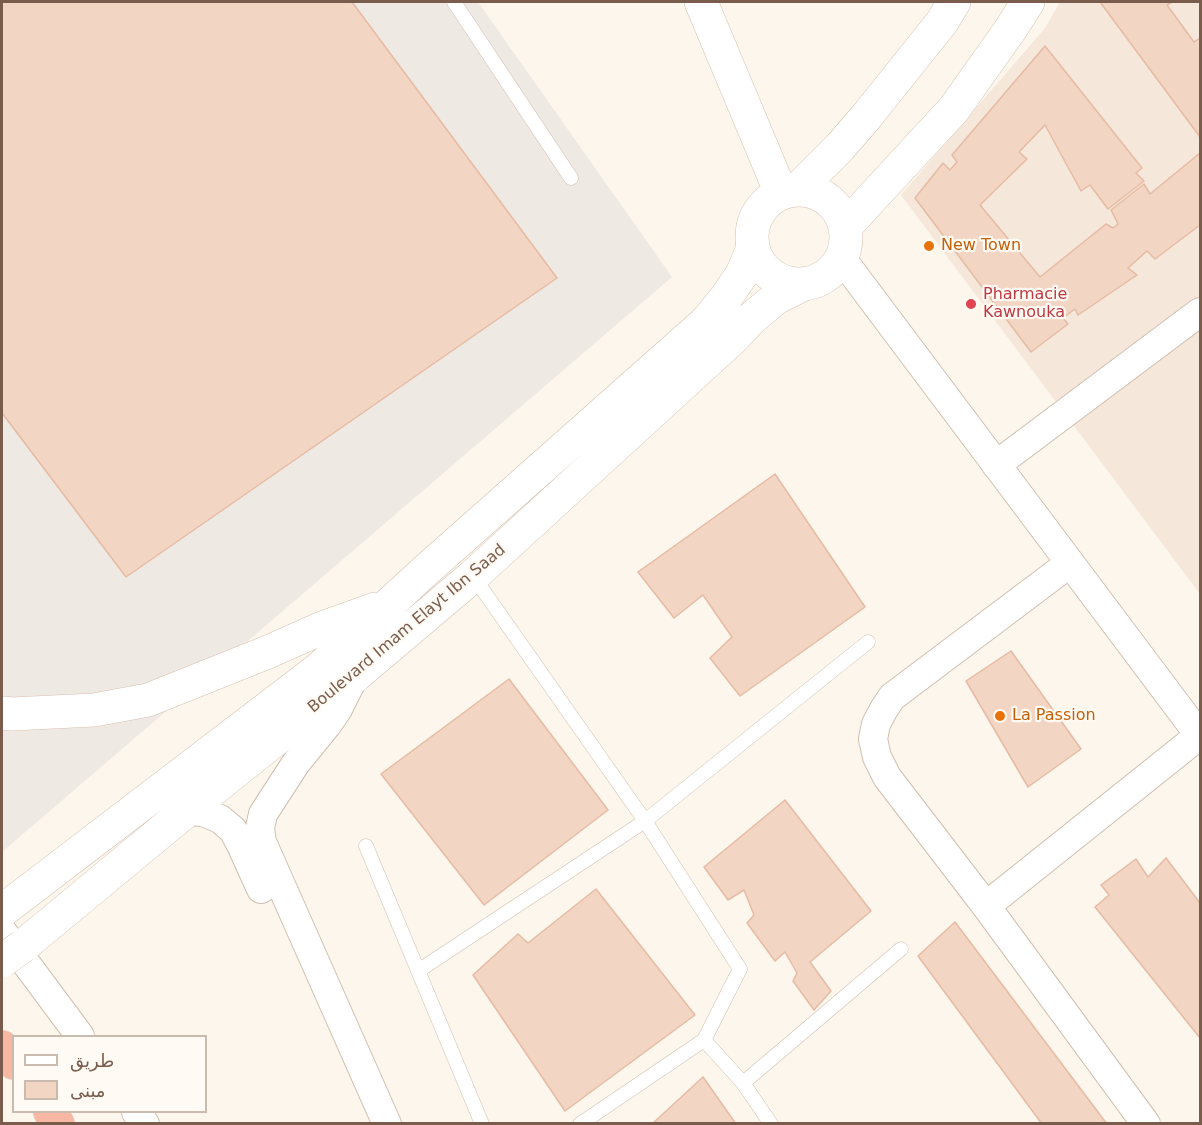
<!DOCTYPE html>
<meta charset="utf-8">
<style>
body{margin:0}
#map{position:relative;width:1202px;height:1125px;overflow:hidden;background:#fdf6ec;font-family:"DejaVu Sans",Cairo,sans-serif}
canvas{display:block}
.frame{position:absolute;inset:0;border:3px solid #7a5c4d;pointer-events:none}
.legend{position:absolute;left:12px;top:1035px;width:195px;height:78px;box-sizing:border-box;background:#fffaf3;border:2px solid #cabbb1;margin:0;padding:8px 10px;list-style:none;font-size:18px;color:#7a5c4d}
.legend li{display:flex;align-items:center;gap:12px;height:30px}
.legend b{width:30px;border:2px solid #cabbb1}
</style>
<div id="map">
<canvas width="1202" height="1125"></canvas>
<div class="frame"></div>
<ul class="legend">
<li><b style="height:8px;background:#fff"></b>طريق</li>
<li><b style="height:16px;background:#f3d5c3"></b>مبنى</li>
</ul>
</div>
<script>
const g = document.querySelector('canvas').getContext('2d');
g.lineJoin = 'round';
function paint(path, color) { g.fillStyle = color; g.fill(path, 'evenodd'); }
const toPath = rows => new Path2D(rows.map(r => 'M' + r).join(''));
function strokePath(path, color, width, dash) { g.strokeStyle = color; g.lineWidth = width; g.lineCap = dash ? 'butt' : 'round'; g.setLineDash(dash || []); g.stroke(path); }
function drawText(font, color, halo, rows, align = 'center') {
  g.font = font + ' "DejaVu Sans",sans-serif'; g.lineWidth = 4.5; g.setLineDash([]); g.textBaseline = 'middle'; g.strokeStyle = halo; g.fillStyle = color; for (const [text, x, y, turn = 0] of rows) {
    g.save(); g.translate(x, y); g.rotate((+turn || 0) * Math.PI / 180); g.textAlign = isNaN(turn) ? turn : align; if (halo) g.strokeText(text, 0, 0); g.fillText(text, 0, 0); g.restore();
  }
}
paint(toPath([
 [1060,2,1200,2,1200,594,901,195,1045,28]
]), '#f5e8da');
paint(toPath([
 [2,2,478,2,672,277,2,852]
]), '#efe9e4');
const building = toPath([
 [2,2,352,2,557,278,126,577,2,413,2,2],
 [1100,2,1172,2,1167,5,1194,42,1200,38,1200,137,1100,2],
 [1045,46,1142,168,1136,173,1144,181,1108,209,1090,185,1081,191,1045,125,1019,152,1027,159,980,205,1040,277,1106,224,1113,228,1118,224,1111,210,1144,184,1150,194,1200,153,1200,225,1155,259,1147,251,1128,268,1137,275,1078,315,1075,309,1063,318,1068,324,1031,352,915,198,943,163,950,170,957,162,952,155,1045,46],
 [775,474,865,607,740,696,710,658,732,637,703,595,674,618,638,572,775,474],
 [1011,651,1081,749,1028,787,966,681,1011,651],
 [509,679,608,810,484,905,381,774,509,679],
 [785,800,871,911,810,962,831,991,814,1010,793,981,797,973,785,952,775,961,747,923,754,915,744,890,728,900,704,867,785,800],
 [1166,858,1200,903,1200,1038,1095,907,1109,895,1101,885,1136,859,1148,877,1166,858],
 [596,889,695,1015,565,1111,473,975,518,934,528,943,596,889],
 [955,922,1107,1124,1042,1124,918,956,955,922],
 [703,1077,736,1124,652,1124,703,1077]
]);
paint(building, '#f3d5c3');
strokePath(building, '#e6bba3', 1.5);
const lane = toPath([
 [454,2,571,178],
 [473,576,645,821,740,969,704,1040,580,1124],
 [366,846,482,1124],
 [418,971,645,821,868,642],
 [704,1040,743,1083,771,1124],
 [743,1083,901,949]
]);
const street = toPath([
 [842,259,1200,736],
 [996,465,1200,312],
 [1070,563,892,697,884,709,876,724,873,739,877,757,887,777,986,906,1146,1124],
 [353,679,338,709,327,725,296,763,263,814,260,828,262,842,387,1124],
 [186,811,203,812,220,819,233,830,241,845,261,889],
 [986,906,1200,735],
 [2,931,80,1036],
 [136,1112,145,1124]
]);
const secondary = toPath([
 [701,2,781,193],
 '752 237a47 47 0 1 1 94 0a47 47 0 1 1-94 0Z',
 [797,190,840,147,866,117,942,22,954,2],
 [846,226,954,109,1010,30,1028,2],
 [2,713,12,714,94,710,148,700,268,652,322,628,375,609],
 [2,911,320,668,425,571,706,322,725,299,742,274,753,248],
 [23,946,186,811,356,675,473,576,731,340,752,318,776,298,802,285]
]);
const highway = toPath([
 [2,1047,14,1063],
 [50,1112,58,1124]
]);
strokePath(lane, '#d1beb0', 15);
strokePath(street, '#d1beb0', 30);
strokePath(secondary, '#d6c0b0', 34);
strokePath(highway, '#dad1cd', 34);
strokePath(lane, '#fff', 14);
strokePath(street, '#fff', 28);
strokePath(secondary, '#fff', 33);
strokePath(highway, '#f7b7a3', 33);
const secondaryBridge = toPath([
 [2,961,23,946]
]);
strokePath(secondaryBridge, '#d6c0b0', 34, []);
strokePath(secondaryBridge, '#fff', 33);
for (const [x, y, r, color] of [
 [929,246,6,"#e8710a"],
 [971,304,6,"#e0444e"],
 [1000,716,6,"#e8710a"]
]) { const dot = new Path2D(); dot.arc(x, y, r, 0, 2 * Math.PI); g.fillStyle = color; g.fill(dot); strokePath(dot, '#fffaf3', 2); }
drawText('16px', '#c56008', '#fffaf3', [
 ["New Town",941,246],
 ["La Passion",1012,716]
], 'left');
drawText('16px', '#be3a42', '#fffaf3', [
 ["Pharmacie",983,295],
 ["Kawnouka",983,313]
], 'left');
drawText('16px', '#7a5c4d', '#fffaf3', [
 ["Boulevard Imam Elayt Ibn Saad",407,629,-40]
]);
</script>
